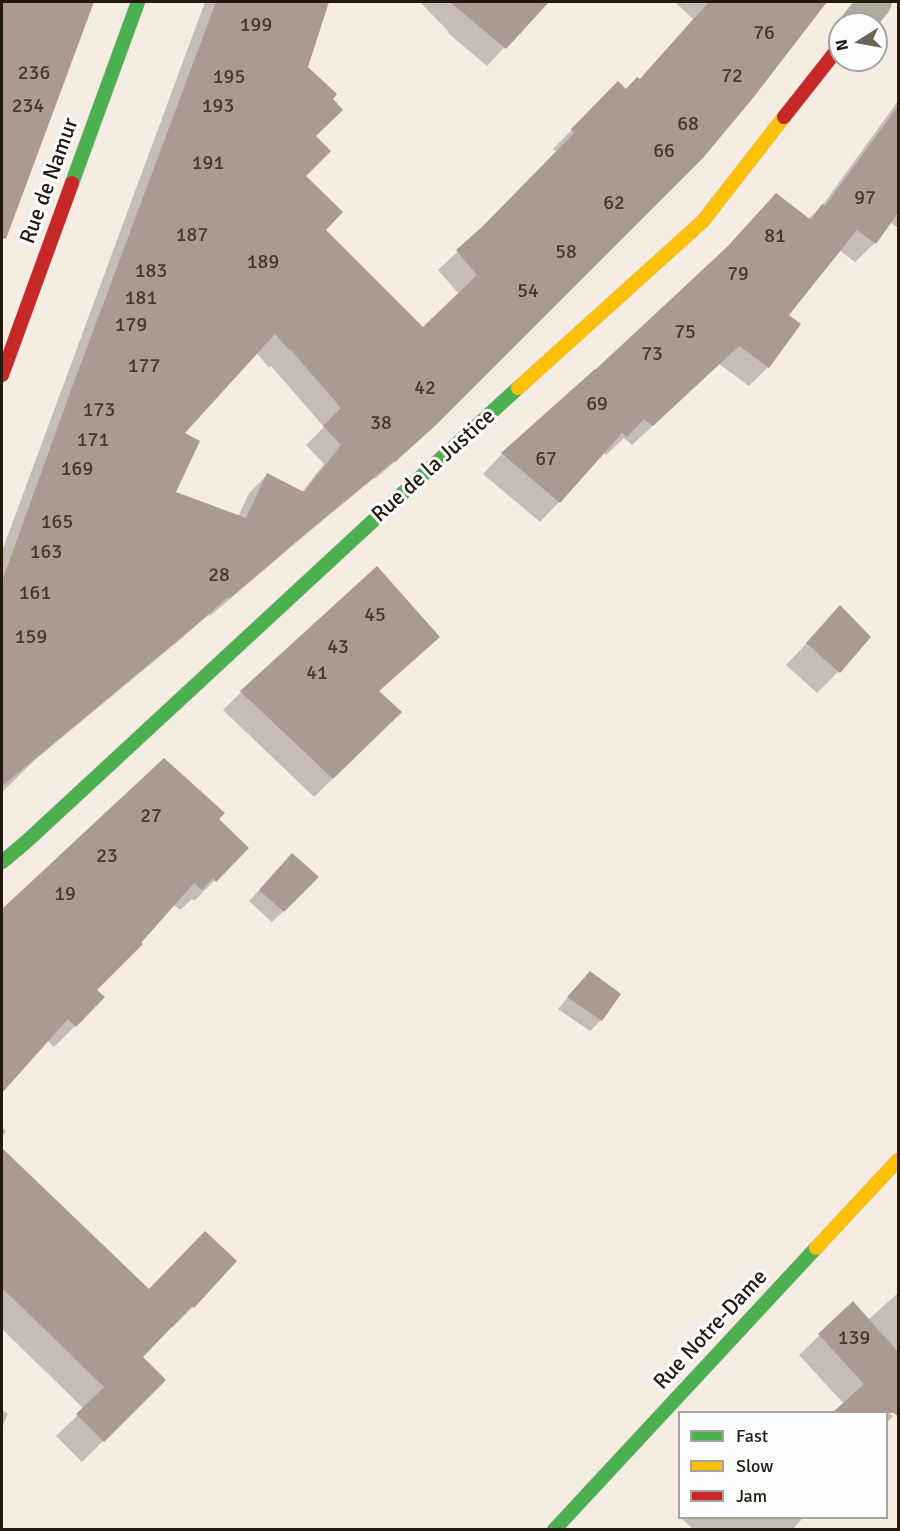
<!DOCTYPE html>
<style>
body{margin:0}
#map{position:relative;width:900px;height:1531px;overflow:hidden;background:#f5ece3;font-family:Signika,sans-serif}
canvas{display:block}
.frame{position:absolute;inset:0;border:3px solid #23190e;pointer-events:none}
.legend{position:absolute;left:678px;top:1411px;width:210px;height:108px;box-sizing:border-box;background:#fdfdfd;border:2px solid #a6a29d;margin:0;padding:8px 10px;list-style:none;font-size:18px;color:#23190e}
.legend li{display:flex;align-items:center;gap:12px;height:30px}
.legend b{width:30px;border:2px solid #a6a29d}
.north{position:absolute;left:828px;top:12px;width:60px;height:60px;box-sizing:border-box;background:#fdfdfd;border:2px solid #a6a29d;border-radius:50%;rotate:259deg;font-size:16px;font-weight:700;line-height:24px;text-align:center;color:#23190e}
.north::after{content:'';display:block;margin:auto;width:21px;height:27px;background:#6c6359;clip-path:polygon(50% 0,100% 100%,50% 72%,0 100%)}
</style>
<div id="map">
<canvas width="900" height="1531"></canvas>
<div class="frame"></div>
<ul class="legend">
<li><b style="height:8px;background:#4caf50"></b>Fast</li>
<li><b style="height:8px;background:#ffc107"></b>Slow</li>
<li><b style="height:8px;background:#c62828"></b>Jam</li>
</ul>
<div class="north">N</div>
</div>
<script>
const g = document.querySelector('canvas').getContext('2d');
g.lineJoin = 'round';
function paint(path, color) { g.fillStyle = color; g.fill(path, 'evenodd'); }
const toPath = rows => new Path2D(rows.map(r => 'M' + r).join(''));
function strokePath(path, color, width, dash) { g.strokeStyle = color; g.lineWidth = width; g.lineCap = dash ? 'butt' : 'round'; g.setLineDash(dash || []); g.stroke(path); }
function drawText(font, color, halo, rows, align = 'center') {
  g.font = font + ' Signika,sans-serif'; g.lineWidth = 6; g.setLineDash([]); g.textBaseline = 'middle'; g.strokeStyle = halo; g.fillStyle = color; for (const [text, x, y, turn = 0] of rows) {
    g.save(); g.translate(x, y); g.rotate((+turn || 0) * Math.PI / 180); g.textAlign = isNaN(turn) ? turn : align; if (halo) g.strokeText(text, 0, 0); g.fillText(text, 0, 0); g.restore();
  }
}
paint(toPath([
 [2,2,91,2,2,243],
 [205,2,319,2,282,81,314,136,303,176,324,230,423,329,459,294,438,270,482,229,557,152,553,149,618,83,626,91,639,80,693,19,675,2,825,2,773,70,702,157,416,443,375,479,374,478,297,542,210,616,208,615,181,639,35,760,2,792,2,551],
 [256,352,269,368,271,366,324,427,306,445,324,464,302,492,267,475,249,493,238,517,174,493,183,434],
 [420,2,546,2,487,66,448,33,449,32],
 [898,101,898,228,890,222,875,243,855,262,839,250,786,315,768,367,749,386,719,364,632,445,624,438,606,455,603,452,559,502,540,522,483,474,502,454,594,371,808,219,822,206],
 [840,608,869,637,838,672,817,693,786,665],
 [419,655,378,692,400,712,314,797,223,710,241,692],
 [164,760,217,819,247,848,194,901,192,899,180,910,173,904,95,990,75,1026,54,1047,47,1040,2,1091,2,910],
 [282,866,317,878,272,922,249,901],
 [579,984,619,994,601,1020,590,1031,558,1009],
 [2,1127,6,1131,2,1137],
 [2,1150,149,1291,184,1254,193,1307,172,1328,171,1326,141,1357,164,1380,82,1462,56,1436,84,1409,2,1329],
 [898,1293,898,1372,889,1381,898,1396,885,1409,893,1417,886,1423,886,1412,844,1404,799,1355,852,1304,868,1320],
 [2,1410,8,1414,2,1428],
 [681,1518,803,1518,792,1530,694,1530]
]), '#0003');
paint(toPath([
 [2,2,94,2,6,239,2,238],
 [216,2,329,2,308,67,337,94,333,99,343,110,316,136,331,151,306,176,343,212,326,230,423,327,477,275,456,250,483,226,574,133,571,129,618,81,626,89,637,77,640,79,709,2,827,2,753,98,703,158,437,424,395,462,394,461,317,524,230,598,228,597,201,621,2,786,2,581,74,382],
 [275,334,289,350,290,349,341,408,323,426,341,445,304,492,267,473,246,518,176,492,200,441,185,433],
 [450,2,549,2,506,49],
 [898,106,898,213,876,244,857,230,789,315,801,324,769,368,739,346,653,426,644,419,627,437,622,433,560,503,501,453,595,369,595,370,728,246,776,193,811,220,822,204,825,206],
 [377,566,440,637,379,691,402,712,333,779,240,691],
 [840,605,871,637,840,673,806,643],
 [164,758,225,813,219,819,249,848,216,882,213,878,202,890,194,883,141,943,143,944,97,990,105,997,76,1027,68,1019,2,1093,2,909],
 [292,853,319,877,284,912,259,890],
 [590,971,621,994,602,1021,567,997],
 [2,1148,149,1289,205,1231,237,1261,194,1308,192,1306,143,1357,166,1380,104,1442,76,1414,104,1387,2,1288],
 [853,1301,898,1352,898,1417,894,1413,832,1413,864,1384,818,1334]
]), '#aa9a92');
const street = toPath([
 [857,24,875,2]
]);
const fast = toPath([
 [72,183,138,2],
 [2,862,26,842,402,494,518,388],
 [554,1530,816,1248]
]);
const slow = toPath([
 [518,388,703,221,784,117],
 [816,1248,898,1160]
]);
const jam = toPath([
 [784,117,840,46],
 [2,375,72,183]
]);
strokePath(street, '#d2cac3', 34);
strokePath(fast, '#d2cac3', 15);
strokePath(slow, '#d2cac3', 15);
strokePath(jam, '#d2cac3', 15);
strokePath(street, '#aeab9c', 33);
strokePath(fast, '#4caf50', 14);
strokePath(slow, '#ffc107', 14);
strokePath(jam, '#c62828', 14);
drawText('20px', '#45392f', null, [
 ["199",256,26],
 ["76",764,34],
 ["236",34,74],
 ["72",732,77],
 ["195",229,78],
 ["234",28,107],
 ["193",218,107],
 ["68",688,125],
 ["66",664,152],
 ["191",208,164],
 ["97",865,199],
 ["62",614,204],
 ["187",192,236],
 ["81",775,237],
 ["58",566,253],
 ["189",263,263],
 ["183",151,272],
 ["79",738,275],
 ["54",528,292],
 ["181",141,299],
 ["179",131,326],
 ["75",685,333],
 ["73",652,355],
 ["177",144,367],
 ["42",425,389],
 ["69",597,405],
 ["173",99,411],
 ["38",381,424],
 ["171",93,441],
 ["67",546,460],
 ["169",77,470],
 ["165",57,523],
 ["163",46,553],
 ["28",219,576],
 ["161",35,594],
 ["45",375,616],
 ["159",31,638],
 ["43",338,648],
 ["41",317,674],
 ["27",151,817],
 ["23",107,857],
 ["19",65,895],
 ["139",854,1339]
]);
drawText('22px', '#23190e', '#fdfdfd', [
 ["Rue de Namur",50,181,-70],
 ["Rue de la Justice",434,466,-42],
 ["Rue Notre-Dame",711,1330,-47]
]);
</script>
